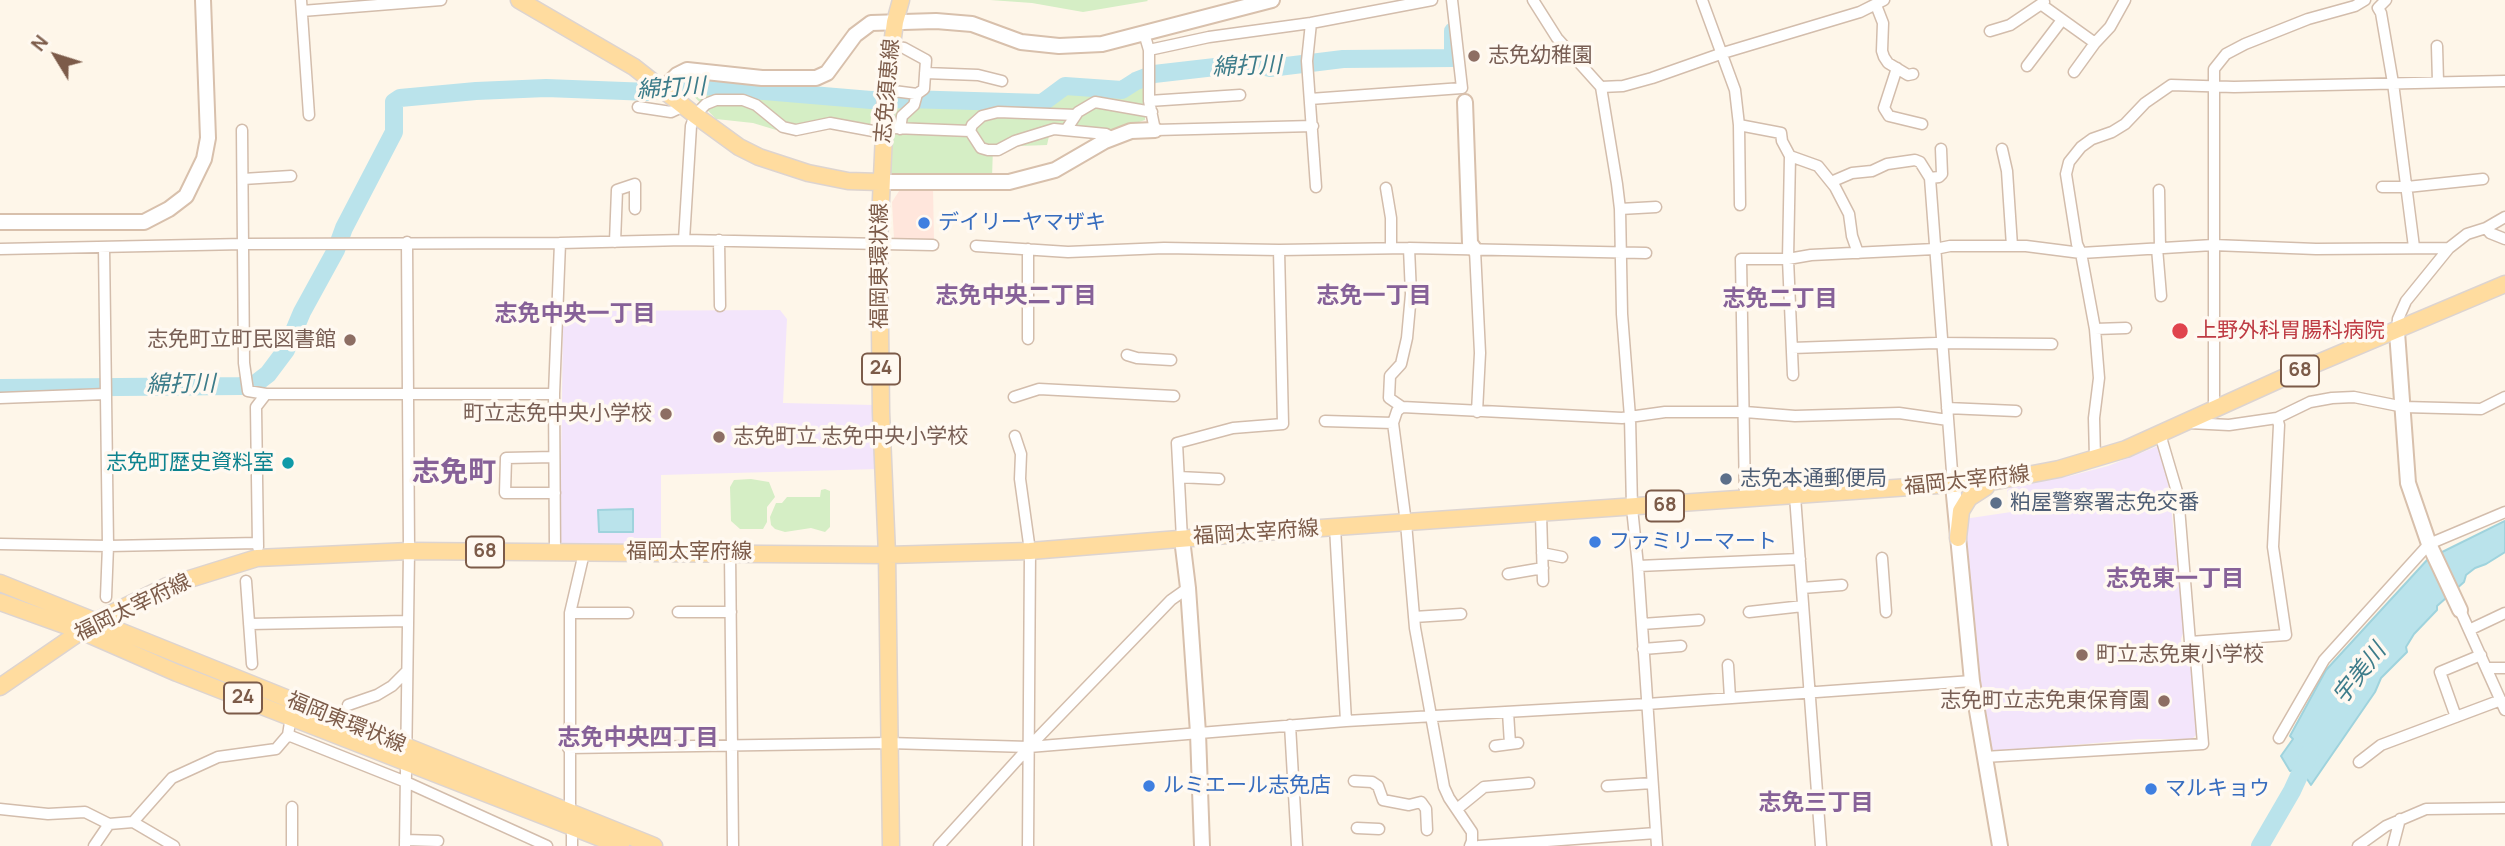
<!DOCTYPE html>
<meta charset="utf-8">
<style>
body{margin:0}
#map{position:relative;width:2505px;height:846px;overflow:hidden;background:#fef6e9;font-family:Manrope,sans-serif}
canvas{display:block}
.north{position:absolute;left:21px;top:21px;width:70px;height:70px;-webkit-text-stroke:5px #fff9f1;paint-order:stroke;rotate:308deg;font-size:19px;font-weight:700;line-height:28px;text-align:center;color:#7c5b49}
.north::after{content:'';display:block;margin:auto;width:24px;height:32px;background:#7c5b49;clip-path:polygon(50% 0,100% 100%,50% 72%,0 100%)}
</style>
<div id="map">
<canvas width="2505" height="846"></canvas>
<div class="north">N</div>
</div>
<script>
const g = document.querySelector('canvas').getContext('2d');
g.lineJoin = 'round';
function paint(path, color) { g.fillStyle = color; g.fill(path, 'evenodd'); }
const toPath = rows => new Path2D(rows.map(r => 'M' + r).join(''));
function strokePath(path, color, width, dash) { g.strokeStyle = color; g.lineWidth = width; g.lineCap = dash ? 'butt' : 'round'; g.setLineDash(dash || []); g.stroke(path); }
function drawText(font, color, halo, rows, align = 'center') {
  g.font = font + ' Manrope,"Noto Sans JP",sans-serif'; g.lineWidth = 7; g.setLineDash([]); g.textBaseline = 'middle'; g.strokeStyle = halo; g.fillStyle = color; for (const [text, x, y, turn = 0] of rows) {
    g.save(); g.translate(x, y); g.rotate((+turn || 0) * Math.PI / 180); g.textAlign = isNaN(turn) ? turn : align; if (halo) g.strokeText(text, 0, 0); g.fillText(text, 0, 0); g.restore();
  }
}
paint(toPath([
 [901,188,933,188,934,240,894,239,892,202]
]), '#ffe6dc');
paint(toPath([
 [780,310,787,319,783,403,874,405,879,469,661,475,661,545,567,549,560,541,563,317,570,311],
 [2158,446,2167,477,2171,506,2184,631,2181,639,2182,659,2191,661,2198,733,2192,739,2139,739,1987,753,1964,519,2011,512,2007,491,2012,484,2070,476,2108,466]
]), '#f3e5fb');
paint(toPath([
 [990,0,1147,0,1148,1,1083,12,1032,3],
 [1145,79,1145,120,1113,131,1051,127,1047,145,993,147,992,178,889,177,893,95,1045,106,1067,87,1128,90],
 [684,86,873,97,870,128,814,124,796,136,753,123,716,119],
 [751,479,769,482,775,497,767,507,767,522,763,529,740,529,731,521,730,487,734,480],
 [825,489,830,491,830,527,825,532,811,528,785,532,775,529,771,525,770,517,776,503,782,503,787,497,820,497,821,490]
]), '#d5eec5');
const water = toPath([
 [633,509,633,532,599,532,598,510,633,509],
 [2505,521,2505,552,2486,564,2475,568,2466,575,2464,582,2437,606,2437,610,2414,634,2406,647,2407,652,2381,678,2375,692,2311,785,2303,773,2298,770,2290,771,2281,756,2293,739,2290,736,2326,670,2428,559,2505,521]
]);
paint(water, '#bae3eb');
strokePath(water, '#9fd3dd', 2);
strokePath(toPath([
 [0,388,240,386,255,384,268,374,286,350,302,312,336,250,344,228,394,132,394,102,400,98,476,91,546,88,650,92,681,84,871,100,906,99,1042,103,1065,86,1122,90,1136,81,1154,74,1250,63,1270,68,1343,59,1453,58,1453,31],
 [2260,846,2292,791,2310,752]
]), '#bae3eb', 18);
const street = toPath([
 [301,0,309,115],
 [1533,0,1557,38,1601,87,1617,184,1620,209,1622,314,1630,417,1632,508,1638,566,1657,846],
 [1702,0,1735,90,1739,125,1740,205],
 [2386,0,2378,8,2381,13,2393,83,2414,247],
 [1876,5,1883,23,1882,51,1884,57,1888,63,1908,75,1913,74],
 [2042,5,2095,43,2110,27,2125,0],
 [302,11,441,0],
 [1311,23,1307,61,1316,187],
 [1990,31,2010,25,2044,2],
 [1144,33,1149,50,1149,101,1155,130,1313,126],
 [2437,46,2438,82],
 [1149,50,1209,37,1311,23,1432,0],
 [2027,66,2062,20],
 [1897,68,1884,108,1889,116,1922,124],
 [2074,72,2095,43],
 [925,73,978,75,1002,81],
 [1601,87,1623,86,1652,78,1723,53,1860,12,1884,0],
 [886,90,917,94,924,89,926,60,904,48,892,46],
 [1310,99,1462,88,1452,0],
 [1149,101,1240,95],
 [638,107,671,112,684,106],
 [1739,125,1781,133,1782,141,1790,156,1818,166,1835,187,1849,214,1852,236,1858,253],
 [894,128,970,131,981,148,988,150,998,150,1015,141,1054,129,1106,134,1113,138],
 [900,129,902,116,914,105,917,94],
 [242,130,244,363,248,391,266,394,554,394],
 [1066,130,1078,112,1095,102,1152,112],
 [970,131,972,125,982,116,998,112,1076,115],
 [2002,149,2007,171,2012,246],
 [1790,156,1788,259,1793,375],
 [1930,178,1939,177,1942,174,1941,149],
 [243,179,291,176],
 [1831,182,1852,173,1872,171,1887,164,1915,160,1920,162,1930,178,1953,485],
 [2382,187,2407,187,2483,179],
 [1386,188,1391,218,1391,248],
 [2159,190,2160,248],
 [1620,209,1656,207],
 [2486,228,2490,233,2505,239],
 [684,240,691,126,695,115,706,104,716,100,743,100,756,105,783,127,796,130,830,123,884,133],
 [719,240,720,306],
 [615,242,617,190,635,184,635,209],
 [976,246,1068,252,1164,248,1279,250,1409,248,1646,253],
 [104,247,108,546,106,597],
 [1409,248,1411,294,1407,338,1401,364,1390,376,1389,398,1402,407,1622,418,1665,412,1745,412,1795,416,1899,413,1948,420],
 [2157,248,2161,296],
 [0,249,244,244,560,243,684,240,933,245],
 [1475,250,1480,353,1477,412],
 [2095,329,2126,328],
 [2397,331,2398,319,2406,301,2449,248,2467,234,2486,228,2505,217],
 [1028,339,1028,249],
 [1792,348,1936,343,2052,344],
 [1127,355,1137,358,1171,360],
 [1014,397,1039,389,1174,396],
 [0,398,106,394],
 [1402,407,1397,411,1393,423,1406,523,1415,628,1444,787,1449,798,1472,832,1472,841,1470,846],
 [1947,408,2016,411],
 [2214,410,2214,69,2226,54,2245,44,2308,19,2355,6,2365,0],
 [1325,421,1393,423],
 [2189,423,2229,425,2277,418,2310,402,2332,398,2354,397,2404,407,2481,409,2505,397],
 [1015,436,1021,454,1020,479,1030,551,1028,846],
 [554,457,506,458,505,493,555,493],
 [2095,458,2094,418,2099,378,2095,329,2081,253,2077,244,2066,174,2069,162,2081,147,2092,139,2112,132,2125,124,2145,103,2171,85,2234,87,2505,81],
 [1179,477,1219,479],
 [1795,496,1821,846],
 [1745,499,1741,259,1788,259,1811,255,1935,249,1950,246,2026,246,2081,253,2213,245,2316,249,2449,248],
 [1541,514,1543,581],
 [1335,527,1346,721],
 [1182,539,1177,443,1233,428,1283,424,1279,250],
 [0,544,108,546,258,543],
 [258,547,256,407,266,394],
 [555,552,554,394,560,243],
 [730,552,733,846],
 [1542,553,1562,557],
 [1882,558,1886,612],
 [1638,566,1800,559],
 [1508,574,1543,568],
 [246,581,252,664],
 [1802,588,1842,585],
 [2460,610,2505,710],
 [678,612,731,612],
 [1749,612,1803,606],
 [570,613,628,613],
 [1414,617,1461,614],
 [249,624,408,621],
 [1642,624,1699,620],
 [2469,630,2505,613],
 [2190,642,2286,635,2273,547,2279,425,2277,418],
 [1643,649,1681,646],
 [1728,665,1730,698],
 [2487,668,2505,668],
 [348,705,377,695,392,686,407,671],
 [1508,712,1510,744,1518,743],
 [2456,717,2440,672,2481,655],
 [1290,725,1297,846],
 [288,735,406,782,547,846],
 [2279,738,2324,660,2429,544,2505,512],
 [1495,746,1510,744],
 [568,748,889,743,1029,747,1346,721,1647,704,1972,681],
 [1984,757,2203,744,2196,658,2190,642,2178,495,2160,434],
 [2359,762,2381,745,2501,700],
 [1354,781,1372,782,1378,786,1383,800,1409,805,1421,802,1426,809,1427,830],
 [1607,786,1652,783],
 [292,807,292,846],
 [0,809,48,814,85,812,109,824,133,822,174,846],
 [1457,809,1484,787,1529,783],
 [570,811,570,613,584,553],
 [133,822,172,778,218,757,276,749,288,735,291,716],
 [572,825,572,846],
 [1357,828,1379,829],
 [405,840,438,841],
 [94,846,109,824],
 [405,846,409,551,407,242],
 [939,846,1029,747,1171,600,1188,588],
 [1479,846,1656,833],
 [2358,846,2386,826,2426,809,2505,808],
 [2393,846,2400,819]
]);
const secondary = toPath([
 [663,89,677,75,687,70,762,78,816,78,827,73,855,35,871,23,936,21,972,24,1021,42,1059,46,1102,44,1272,0],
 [1465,102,1470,243,1475,250],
 [881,182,1009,182,1055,170,1105,141,1131,131,1155,130],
 [0,222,144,222,169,209,186,196,204,159,208,138,203,0],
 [2397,332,2408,483,2429,544,2460,610],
 [1953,485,1972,681,2000,846],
 [1182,539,1188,588,1198,733,1202,846]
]);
const primary = toPath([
 [519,0,634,67,695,115,739,147,759,157,808,173,848,181,881,182],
 [1958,538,1961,511,1969,498,1986,487,1988,483],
 [0,583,654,846],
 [0,602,81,631,177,673,621,846],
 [0,687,96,621,167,586,257,558,409,551,887,555,1030,551,1278,531,1996,481,2059,469,2126,449,2294,373,2505,284],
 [891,846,887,555,881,412,879,243,886,90,895,22,901,0]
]);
strokePath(street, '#d3bdac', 13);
strokePath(secondary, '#d8c0ac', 18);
strokePath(primary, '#ddd4d0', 19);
strokePath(street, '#fff', 10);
strokePath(secondary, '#fff', 14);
strokePath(primary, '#ffdc9f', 16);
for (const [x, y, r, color] of [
 [1474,56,7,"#8d6e63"],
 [924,223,7,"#3f7fe0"],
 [2180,331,9,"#e0444e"],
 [350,340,7,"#8d6e63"],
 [666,414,7,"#8d6e63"],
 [719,437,7,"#8d6e63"],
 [288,463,7,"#0f9aa8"],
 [1726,479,7,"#5c6f8a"],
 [1996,503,7,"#5c6f8a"],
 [1595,542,7,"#3f7fe0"],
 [2082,655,7,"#8d6e63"],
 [2164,701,7,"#8d6e63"],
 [1149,786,7,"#3f7fe0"],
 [2151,789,7,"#3f7fe0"]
]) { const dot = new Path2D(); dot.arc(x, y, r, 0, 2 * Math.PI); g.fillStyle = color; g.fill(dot); strokePath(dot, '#fff9f1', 2.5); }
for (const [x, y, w] of [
 [881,369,38],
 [2300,371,38],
 [1665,506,38],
 [485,552,38],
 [243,698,38]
]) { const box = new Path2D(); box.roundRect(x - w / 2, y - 15.5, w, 31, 5); g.fillStyle = '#fff9f1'; g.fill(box); strokePath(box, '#7c5b49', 2); }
drawText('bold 19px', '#7c5b49', null, [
 ["24",881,369],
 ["68",2300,371],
 ["68",1665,506],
 ["68",485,552],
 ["24",243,698]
]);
drawText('21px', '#785e54', '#fff9f1', [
 ["志免幼稚園",1488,56],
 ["志免町立町民図書館",336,340,"right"],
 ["町立志免中央小学校",652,414,"right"],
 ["志免町立 志免中央小学校",733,437],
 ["町立志免東小学校",2096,655],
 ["志免町立志免東保育園",2150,701,"right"]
], 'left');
drawText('21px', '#7c5b49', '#fff9f1', [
 ["志免須恵線",888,91,-85],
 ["福岡東環状線",880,266,-90],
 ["福岡太宰府線",1967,481,-6],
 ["福岡太宰府線",1256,533,-4],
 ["福岡太宰府線",689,552],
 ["福岡太宰府線",133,608,-26],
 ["福岡東環状線",346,723,22]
]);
drawText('21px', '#366cbe', '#fff9f1', [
 ["デイリーヤマザキ",938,223],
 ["ファミリーマート",1609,542],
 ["ルミエール志免店",1163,786],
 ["マルキョウ",2165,789]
], 'left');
drawText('21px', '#be3a42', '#fff9f1', [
 ["上野外科胃腸科病院",2196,331]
], 'left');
drawText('21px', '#0d838f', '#fff9f1', [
 ["志免町歴史資料室",274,463]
], 'right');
drawText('21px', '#4e5e75', '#fff9f1', [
 ["志免本通郵便局",1740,479],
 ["粕屋警察署志免交番",2010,503]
], 'left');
drawText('italic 23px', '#3d7c8a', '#fff9f1', [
 ["綿打川",1247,67,-2],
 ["綿打川",671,89,-3],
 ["綿打川",181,385,-1],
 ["宇美川",2360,674,-52]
]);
drawText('bold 23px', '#866198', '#fff9f1', [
 ["志免中央二丁目",1016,297],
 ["志免一丁目",1374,297],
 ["志免二丁目",1780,300],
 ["志免中央一丁目",575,315],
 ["志免東一丁目",2175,580],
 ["志免中央四丁目",638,739],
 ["志免三丁目",1816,804]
]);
drawText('bold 28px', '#866198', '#fff9f1', [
 ["志免町",454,473]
]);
</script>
